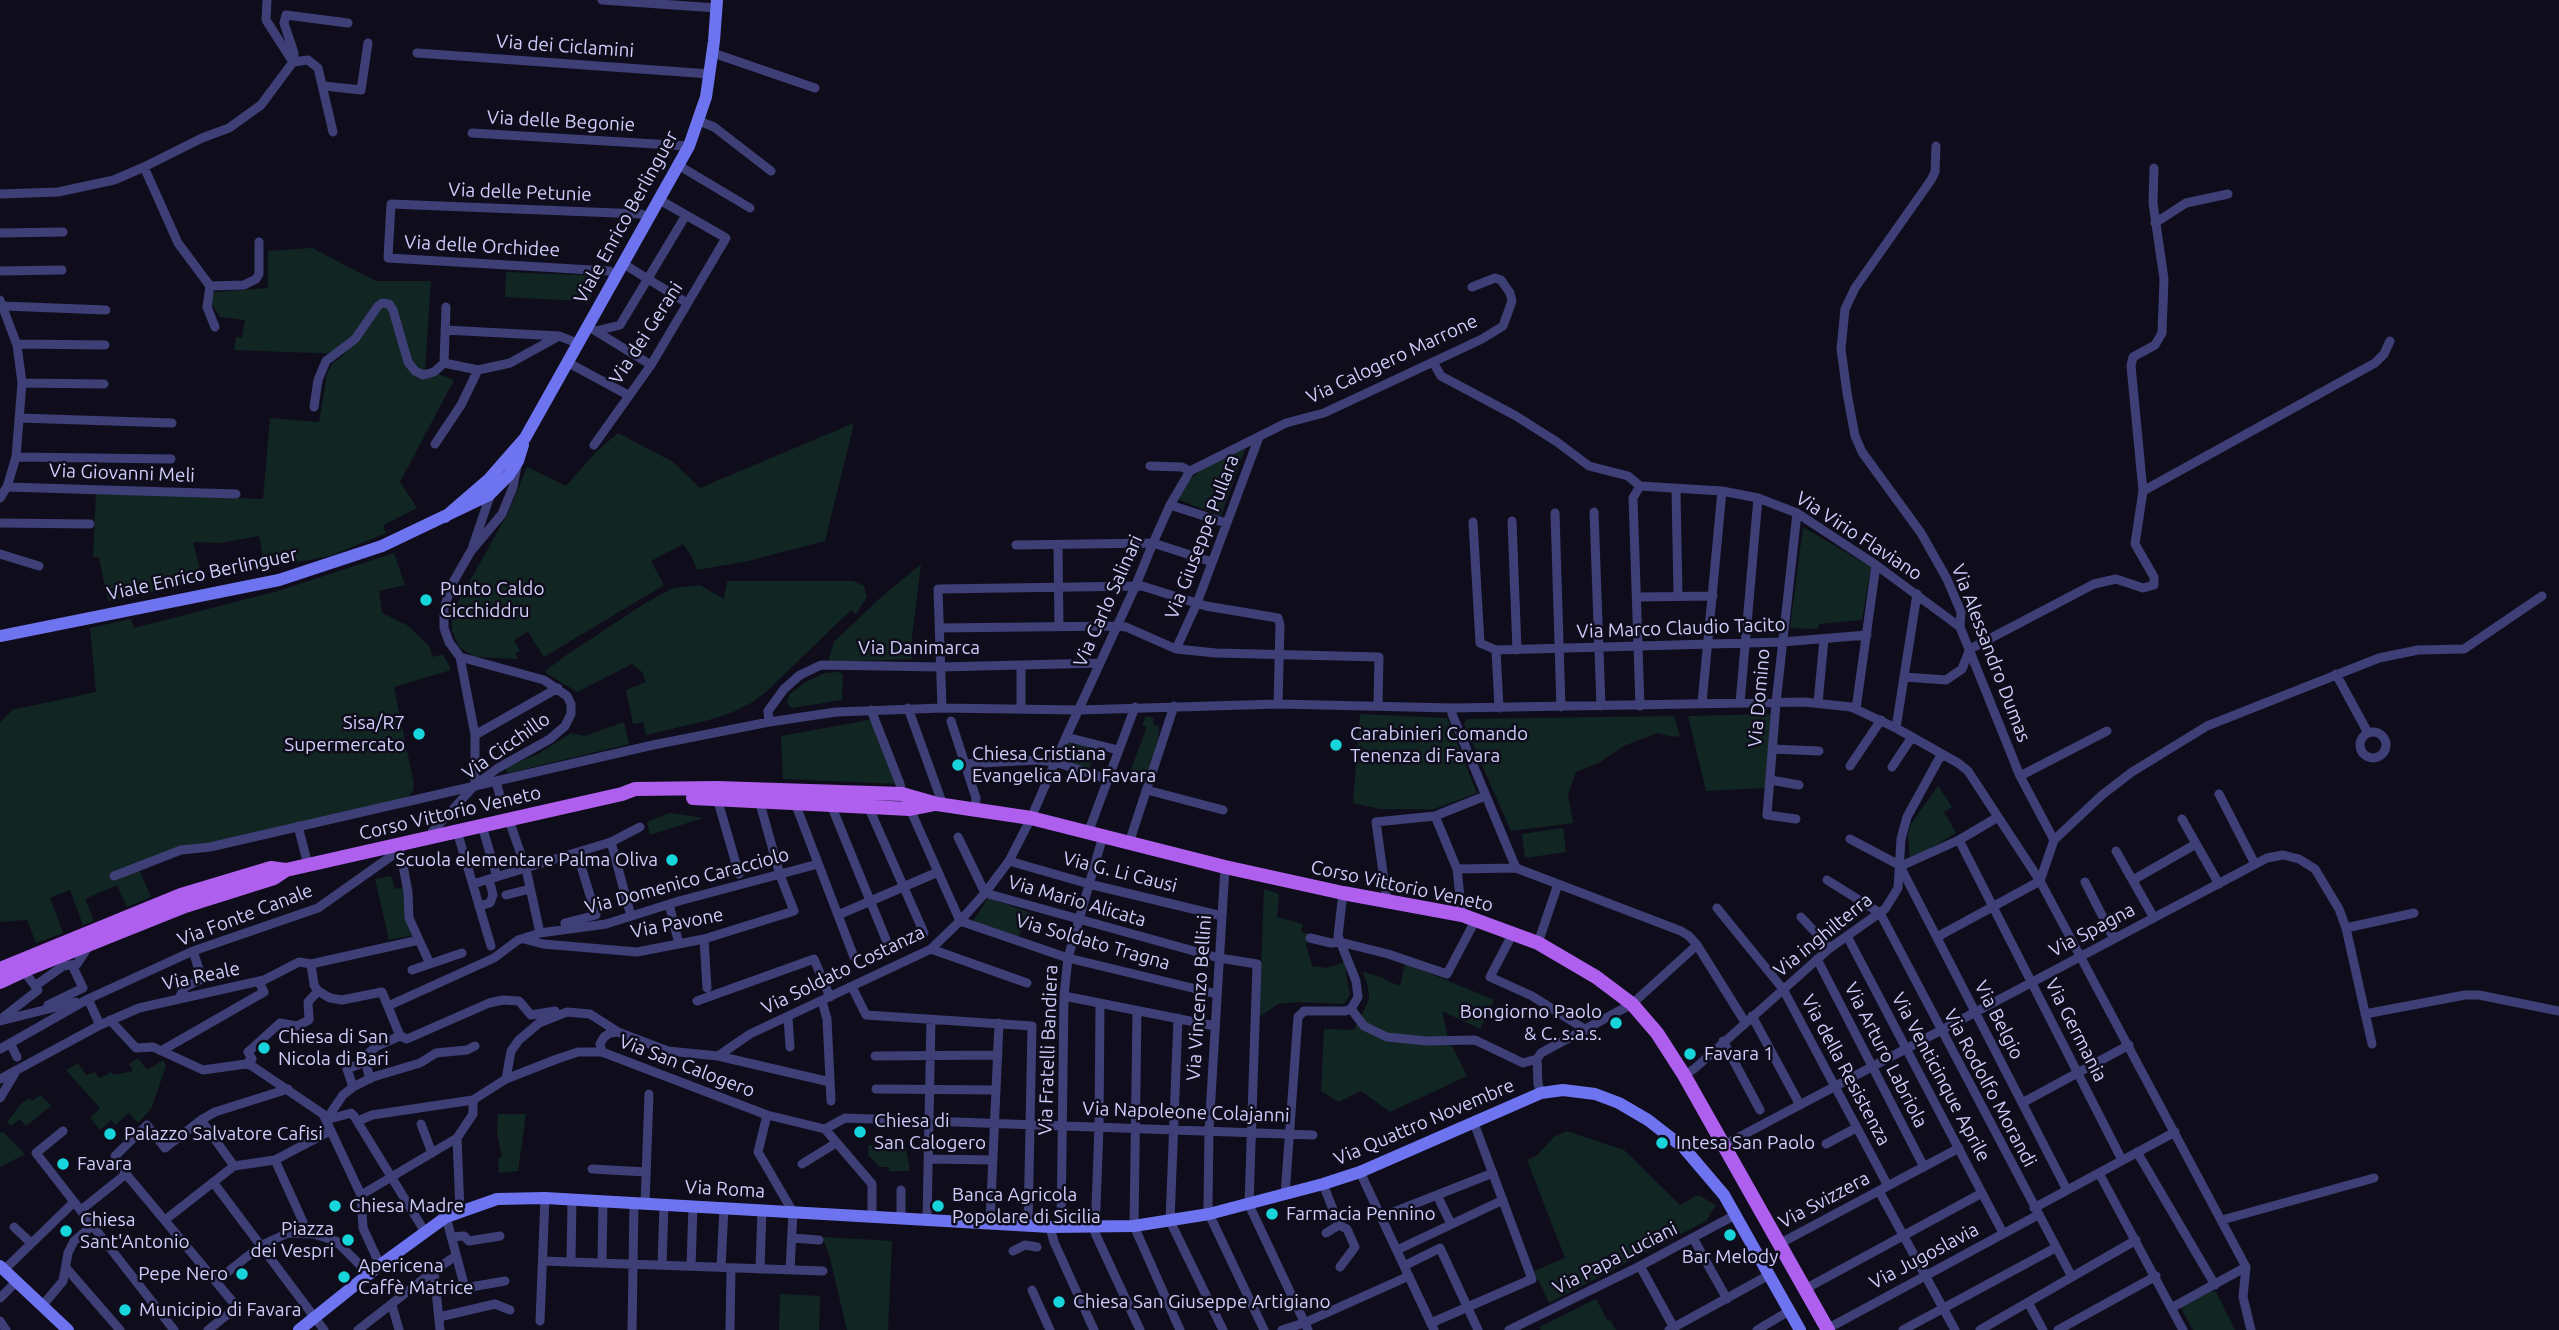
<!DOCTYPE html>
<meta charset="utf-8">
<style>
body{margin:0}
canvas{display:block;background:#0f0d1b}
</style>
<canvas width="2559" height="1330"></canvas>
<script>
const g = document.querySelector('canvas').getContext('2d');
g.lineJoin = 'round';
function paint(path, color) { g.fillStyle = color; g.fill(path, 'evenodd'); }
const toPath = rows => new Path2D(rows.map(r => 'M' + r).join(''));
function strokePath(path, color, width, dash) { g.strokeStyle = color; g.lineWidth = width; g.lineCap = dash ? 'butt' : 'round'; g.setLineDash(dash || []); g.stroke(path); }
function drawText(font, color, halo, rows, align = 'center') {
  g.font = font + ' Ubuntu,sans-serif'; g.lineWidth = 5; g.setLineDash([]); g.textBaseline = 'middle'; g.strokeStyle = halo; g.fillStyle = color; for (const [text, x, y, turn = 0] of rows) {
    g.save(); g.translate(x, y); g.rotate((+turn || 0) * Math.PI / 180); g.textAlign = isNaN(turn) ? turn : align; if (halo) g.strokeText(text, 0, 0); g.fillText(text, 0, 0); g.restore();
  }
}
paint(toPath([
 [312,248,376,281,431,281,425,369,454,380,400,482,417,508,383,525,386,533,330,556,265,568,259,536,220,543,193,542,203,581,108,601,99,558,93,557,96,493,263,499,270,418,319,422,327,374,333,363,345,354,234,350,236,337,242,338,245,320,220,317,205,293,268,288,268,251],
 [506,272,600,276,589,301,562,300,505,297],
 [854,423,825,541,748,561,697,570,691,555,683,544,651,561,664,585,544,657,528,632,514,640,520,651,515,654,518,659,475,657,459,647,452,631,452,613,509,511,527,467,566,486,596,452,618,433,673,462,700,488],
 [1246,447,1221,516,1177,499,1190,479,1203,469],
 [1803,527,1871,567,1862,620,1819,624,1818,629,1790,628],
 [394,553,405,585,379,591,382,613,407,625,429,646,433,657,443,654,451,670,394,687,414,785,413,791,408,797,200,848,138,867,151,897,127,907,117,885,85,899,94,921,83,925,70,890,50,898,63,933,36,943,27,920,0,922,0,722,12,710,96,692,90,628,131,619,134,628,278,591],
 [921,564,912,637,912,659,830,662,829,658,834,642,878,600],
 [727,581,853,581,864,586,867,597,856,614,851,610,766,692,751,703,733,712,709,720,646,735,643,722,633,724,626,690,646,682,642,672,632,664,577,692,546,673,546,670,571,652,644,604,673,588,700,585,724,599],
 [840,672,843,676,842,700,792,708,789,705,787,702,790,694,804,683,825,673],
 [1360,714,1447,718,1477,793,1434,809,1380,809,1353,803],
 [1771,714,1765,788,1706,791,1688,716],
 [1146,716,1154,718,1153,724,1159,727,1158,740,1148,775,1131,769,1147,727,1142,725],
 [1674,716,1680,736,1675,737,1657,733,1624,746,1600,762,1576,772,1568,794,1573,823,1511,831,1464,724,1467,719],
 [874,719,900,784,783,779,781,736],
 [624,722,629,744,508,773,506,770,506,767,538,754,571,733,585,736],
 [1067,739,1098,747,1089,769,1064,760],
 [1938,786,1952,807,1944,812,1956,833,1912,859,1910,858,1908,834,1911,824],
 [669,813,691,816,703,818,650,835,647,822],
 [1563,828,1566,852,1525,858,1522,834],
 [391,876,395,889,406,887,415,935,389,940,375,879],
 [1264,889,1279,894,1277,917,1303,924,1301,932,1309,934,1306,945,1312,966,1327,968,1344,962,1350,995,1344,1004,1298,1002,1278,1004,1259,1017],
 [988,898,1031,913,1018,937,973,921],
 [1405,963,1494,1000,1480,1029,1442,1011,1448,1038,1467,1076,1390,1112,1361,1091,1339,1102,1321,1091,1324,1029,1354,1030,1369,1000,1368,987,1363,972,1384,978,1385,980,1400,986],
 [138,1058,147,1070,163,1060,166,1066,151,1109,138,1123,129,1113,115,1125,111,1120,100,1130,90,1118,100,1108,66,1070,78,1063,84,1072,87,1075,95,1072,99,1078,112,1072,113,1075,133,1071,129,1064],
 [41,1095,51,1106,26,1126,20,1119,11,1126,7,1122,21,1104,30,1098,32,1101],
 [498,1114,526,1114,518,1171,499,1173,498,1158,502,1157,497,1133],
 [2,1131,25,1154,0,1167,0,1133],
 [1567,1131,1624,1150,1680,1205,1698,1195,1716,1205,1706,1221,1549,1303,1534,1271,1565,1258,1527,1160,1536,1156,1554,1137],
 [904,1137,910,1171,889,1171,889,1167,880,1167,868,1155,869,1145,874,1145,884,1138],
 [822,1237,892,1241,888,1330,847,1330,829,1254],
 [2211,1291,2216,1292,2235,1330,2193,1330,2180,1306],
 [780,1294,820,1296,819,1330,779,1330],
 [1596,1299,1608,1321,1610,1320,1616,1330,1541,1330,1539,1327]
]), '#112522');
strokePath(toPath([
 [267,0,266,20,293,62],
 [602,0,717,8],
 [417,53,710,74],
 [713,53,815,88],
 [293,62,308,60,318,68,333,132],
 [324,86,361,90,368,43],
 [699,121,714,127,771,171],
 [472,133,689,146],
 [1936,146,1935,172,1931,180,1855,288,1845,309,1841,349,1847,393,1855,436,1862,452,1921,533,1947,579,1961,612,1960,627,2020,776,2054,840],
 [678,165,750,208],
 [144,167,178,243,210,286,244,285,256,279,259,274,259,242],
 [0,194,58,192,114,180,144,167,202,138,229,128,261,105,293,62,294,53,284,23,286,15,348,23],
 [2155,223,2186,203,2228,194],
 [0,233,63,232],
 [622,263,687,303],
 [0,271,62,270],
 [615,275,609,271,388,258,391,204,641,214,648,217],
 [210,286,207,307,215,327],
 [0,300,17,345,22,383,16,457,7,487,0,498],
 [3,306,106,310],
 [445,330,559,336,577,343],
 [594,330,651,365],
 [596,331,620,325,686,215],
 [17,344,105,345],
 [567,362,628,395],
 [1433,362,1441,376,1516,416,1557,442,1589,466,1628,476,1640,486,1722,491,1758,498,1797,513,1876,565,1960,627],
 [444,363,446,307],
 [22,383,104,384],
 [314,407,318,380,326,361,355,339,378,306,382,303,389,304,393,310,408,362,415,371,423,375,434,372,444,363,478,370,510,363,559,336],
 [19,418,172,423],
 [435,444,461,405,478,370],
 [594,445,651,365,726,238,658,199],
 [16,457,171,459],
 [1150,466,1182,467,1190,471],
 [1640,486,1633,498,1640,706],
 [7,487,236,494],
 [1676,490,1678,596],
 [2143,491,2375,363,2384,354,2390,341],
 [1170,505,1226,523],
 [1594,512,1601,706],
 [1555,513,1561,707],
 [1512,521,1517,650],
 [1473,522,1480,643,1496,650,1499,708],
 [0,523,90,524],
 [1016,545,1153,543,1212,562],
 [1058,545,1059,626],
 [473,546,491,493],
 [0,554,39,566],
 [1637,597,1713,596],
 [939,628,1117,626,1126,627,1176,649,1216,653,1379,657,1378,705],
 [1176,649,1197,603,1259,437],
 [1496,650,1782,642,1867,635],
 [460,657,475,735,475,785],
 [2336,674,2368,733],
 [1904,677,1946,680,1962,669,1970,649,2094,584,2116,579,2143,588,2154,585,2154,577,2135,544,2143,491,2131,366,2133,357,2155,345,2162,333,2164,279,2153,203,2154,168],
 [1702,703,1722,491],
 [1740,703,1758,498],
 [1818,703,1824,639],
 [908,708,943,805],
 [942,708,938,589,1142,586,1206,606,1278,618,1280,625,1278,704],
 [1452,708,1452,714,1516,868],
 [1021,709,1021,665],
 [1856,709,1876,565],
 [871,710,900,784,902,794],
 [951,721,976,798,975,808],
 [769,722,768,711,784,689,800,675,821,665,941,667,1100,663],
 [1896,728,1917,594],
 '2360 745a13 13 0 1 1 26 0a13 13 0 1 1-26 0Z',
 [475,735,558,688],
 [1066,737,1118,750],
 [1772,749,1819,751],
 [963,764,1037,760,1055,762,1107,779],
 [1850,766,1881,720],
 [1892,767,1912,737],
 [2020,776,2107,731],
 [1770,780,1799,785],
 [496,781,502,804],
 [1147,790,1223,810],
 [2219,794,2255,864],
 [717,798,739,874],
 [795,803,854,957],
 [831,805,887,942],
 [868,806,924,933],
 [910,809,960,921],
 [1435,816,1457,869,1462,915],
 [1796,819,1767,815,1776,703,1797,513],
 [2182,819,2219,884],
 [509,820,526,869,540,933],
 [298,826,308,865],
 [482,826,497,877],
 [457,831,491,946],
 [1088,833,1135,707],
 [433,837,432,832,475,785,498,768,550,739,565,726,571,714,571,704,567,696,544,680,460,657,449,642,444,628,444,608,452,584,471,551,502,514,513,487,517,466],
 [958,837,985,893,1219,958,1257,964,1249,1205,1308,1330],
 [1850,839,1901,866],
 [1959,840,2122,1160],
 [611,842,640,827],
 [1129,843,1174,706],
 [400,850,408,892,409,918,430,964],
 [2116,851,2154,918],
 [1009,861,1089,884,1222,916],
 [1901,866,1959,840,1998,817],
 [1225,867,1209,1130,1208,1207,1209,1214,1264,1330],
 [1901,868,2067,1190],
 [1457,869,1516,868,1681,931,1689,936,1697,945,1745,1022],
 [114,876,181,850,210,847,653,745,769,722,836,712,942,708,1079,710,1278,704,1452,708,1804,702,1851,707,1896,728,1958,763,1968,771,2040,881,2246,1267],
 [1827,880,1880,913,2072,1277],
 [2133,880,2196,844],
 [2085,882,2114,939],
 [473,884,611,842,631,916],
 [506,895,530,889],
 [1387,901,1376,822,1435,816,1485,796],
 [669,904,679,944],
 [479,906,490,903,493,895,489,879],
 [1717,908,1783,989,1888,1186],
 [838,915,938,872],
 [1801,917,1830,948],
 [960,921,1068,958,1217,994],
 [2346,928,2414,913],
 [566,929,565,923,596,915,577,853],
 [1513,933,1490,977,1532,996,1586,1030],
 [1847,936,2003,1233],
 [1937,937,2040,881,2054,840,2102,795,2132,772,2207,726,2379,658,2418,650,2464,649,2542,596],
 [1310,938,1331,943,1340,942,1388,954,1447,974,1476,919],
 [524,939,543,944,637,952,704,939,794,911,780,875,759,800],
 [704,939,707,988],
 [1538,943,1558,884],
 [931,949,1027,983],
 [1817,959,1924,1167],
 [311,964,314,985,318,991,330,998,342,1000,382,992,400,1036],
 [412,970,462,953],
 [35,986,63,966,77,964,88,947],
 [852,987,866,1015,1032,1026,1028,1226],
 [1064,996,1215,1026],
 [179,998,185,987,202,979,193,951],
 [88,999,100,1025],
 [697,1001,814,959,830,997],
 [822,1001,827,1019,831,1101],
 [1100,1003,1099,1127,1095,1233,1140,1330],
 [48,1005,83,988,72,965],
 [388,1006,494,958,518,940,540,933,606,924,679,901,818,864],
 [1351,1009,1364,1026,1387,1037,1426,1041,1475,1040,1523,1063,1537,1059],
 [1137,1011,1134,1226,1180,1330],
 [2365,1014,2465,995,2479,995,2559,1011],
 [1752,1016,1800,1105],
 [788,1017,790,1047],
 [1178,1018,1170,1221,1223,1330],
 [1,1019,38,990,24,971],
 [110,1020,136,1048,153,1047,203,1070,246,1064,252,1066,323,1114,361,1195,363,1228,380,1265],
 [0,1021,76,1002],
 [1723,1041,1760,1110],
 [10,1043,17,1057],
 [0,1049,88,999,193,951,318,908,400,850,400,844],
 [161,1051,264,992,259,982],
 [602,1052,600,1044,604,1037,610,1033,618,1032],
 [718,1056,750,1034,931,949,960,921,985,893,1009,861,1031,818,1066,737,1135,587,1153,543,1170,505,1190,471,1286,423,1324,413,1433,362,1482,339,1503,326,1512,301,1510,293,1501,280,1495,278,1472,287],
 [875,1056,998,1055],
 [246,1064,252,1059,248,1052,280,1023,297,1026,309,1020,308,1002,318,991],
 [1684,1075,1694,1069,1830,948,1885,909,1898,888,1901,839,1907,817,1941,755],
 [0,1079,100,1025,139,1008,264,980,299,962,311,964,419,940],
 [370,1079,364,1057,377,1046,400,1036,407,1039,489,1003,503,1000,519,1001,531,1015,555,1011],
 [506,1079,511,1051,519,1040,539,1023,567,1012,590,1014,618,1032,668,1051,718,1056,830,1082],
 [353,1087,347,1069,365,1062],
 [876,1089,996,1090],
 [1541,1093,1538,1084,1537,1059,1541,1053,1632,1004,1697,945],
 [0,1098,15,1073],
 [2022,1103,2129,1045],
 [767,1115,758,1152,793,1212,790,1270],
 [201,1120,215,1112,288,1089],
 [326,1120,343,1095,353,1087,373,1077,420,1063,436,1053,467,1050,475,1046],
 [326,1120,351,1113,354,1116,425,1232],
 [358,1121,372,1115,473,1100,506,1079,557,1059,578,1052,602,1052,767,1115,825,1129,872,1184,872,1217],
 [421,1124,432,1153],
 [825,1129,845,1118,1313,1135],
 [63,1131,36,1153,174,1330],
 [1826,1144,1856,1128],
 [1724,1145,2267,858,2283,855,2299,859,2315,869,2339,909,2346,928,2372,1044],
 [2137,1152,2215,1285],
 [929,1159,993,1160],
 [275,1160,308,1233],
 [802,1164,836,1143],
 [592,1169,646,1172],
 [1360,1172,1434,1330],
 [2099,1173,2183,1330],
 [213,1182,324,1330],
 [1323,1184,1339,1225,1347,1229,1355,1247,1340,1267],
 [1879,1191,1955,1330],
 [361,1195,457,1138],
 [1285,1195,1298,1017,1304,1011,1345,1011,1351,1009,1358,997,1356,981,1338,936,1343,893],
 [1437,1195,1451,1224],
 [645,1204,649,1094],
 [2034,1208,2175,1132],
 [81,1210,126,1174],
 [460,1211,457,1138,473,1114,473,1100],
 [446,1217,465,1288,505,1281],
 [1381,1217,1493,1173],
 [901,1218,901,1190],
 [927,1219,931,1020],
 [165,1220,234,1166,275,1160,330,1131],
 [2222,1220,2374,1178],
 [990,1223,999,1023],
 [14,1227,31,1243],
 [1050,1227,1054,1242,1094,1330],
 [1061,1227,1064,996,1068,958,1103,836],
 [1326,1233,1339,1225],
 [451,1237,464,1236,469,1241,500,1236],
 [792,1238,819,1240],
 [1693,1238,1727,1299],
 [1779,1244,1959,1148],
 [1397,1250,1503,1200],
 [1013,1251,1025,1245,1037,1247],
 [543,1261,823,1271],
 [571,1262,572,1199],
 [602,1263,603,1201],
 [662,1265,664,1205],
 [691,1266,693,1206],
 [1404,1266,1440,1248,1478,1330],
 [1640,1266,1674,1328],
 [721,1267,724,1208],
 [2246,1267,2243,1297,2251,1330],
 [67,1269,120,1330],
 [760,1269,762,1210],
 [4,1270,74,1202],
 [434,1271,440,1330],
 [216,1281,262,1245,288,1233,314,1234,336,1241,369,1274],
 [1805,1289,1982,1193],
 [1032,1290,1050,1330],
 [0,1298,17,1281],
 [2028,1302,2043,1330],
 [392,1305,399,1330],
 [42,1306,63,1281,68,1253,74,1241,92,1226],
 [2173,1307,2246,1267],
 [439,1317,495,1304,510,1310],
 [0,1321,6,1330],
 [540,1321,545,1198],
 [1431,1323,1532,1279,1474,1123],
 [1827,1329,2038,1215],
 [208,1330,237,1307,126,1174,115,1156,147,1125,165,1148,201,1120,234,1166],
 [358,1330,439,1267,456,1256],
 [632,1330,634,1203],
 [730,1330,731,1268],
 [1282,1330,1304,1323,1409,1276],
 [1509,1330,1640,1266,1735,1215],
 [1669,1330,1769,1275],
 [1757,1330,1789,1311],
 [1903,1330,2055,1248],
 [1980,1330,2136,1240],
 [2058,1330,2156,1276]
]), '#3d3f76', 9);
strokePath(toPath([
 [445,517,489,479,525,438,689,146,706,97,714,41,717,0],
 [0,636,279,580,382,546,489,495,509,475,518,461,523,445],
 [0,1266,68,1330],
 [299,1330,380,1265,446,1217,497,1199,545,1198,1050,1227,1134,1226,1209,1214,1323,1184,1360,1172,1541,1093,1563,1090,1595,1094,1619,1103,1648,1120,1684,1148,1724,1195,1800,1330]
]), '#6e74f0', 12);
strokePath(toPath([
 [693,798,910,809,935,804],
 [0,969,181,895,271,868,286,870,622,794,635,789,717,788,902,794,937,804,1031,818,1225,867,1343,893,1462,915,1538,943,1596,977,1632,1004,1657,1033,1684,1075,1828,1330],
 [0,982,30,968,185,906,274,878,286,870]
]), '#ae5fee', 14);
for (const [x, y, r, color] of [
 [426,600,7,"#17d6db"],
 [419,734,7,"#17d6db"],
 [1336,745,7,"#17d6db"],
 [958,765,7,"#17d6db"],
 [672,860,7,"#17d6db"],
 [1616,1023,7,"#17d6db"],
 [264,1048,7,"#17d6db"],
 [1690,1054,7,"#17d6db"],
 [860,1132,7,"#17d6db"],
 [110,1134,7,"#17d6db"],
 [1662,1143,7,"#17d6db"],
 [63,1164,7,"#17d6db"],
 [335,1206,7,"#17d6db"],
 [938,1206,7,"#17d6db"],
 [1272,1214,7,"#17d6db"],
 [66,1231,7,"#17d6db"],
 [1730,1235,7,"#17d6db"],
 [348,1240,7,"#17d6db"],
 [242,1274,7,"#17d6db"],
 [344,1277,7,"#17d6db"],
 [1059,1302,7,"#17d6db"],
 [125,1310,7,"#17d6db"]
]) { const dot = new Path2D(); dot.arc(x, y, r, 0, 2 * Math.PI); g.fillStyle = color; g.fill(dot); strokePath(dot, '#0f0d1b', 2.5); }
drawText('19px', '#cfcdfa', '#0f0d1b', [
 ["Via dei Ciclamini",565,46,4],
 ["Via delle Begonie",561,121,3],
 ["Via delle Petunie",520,192,2],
 ["Viale Enrico Berlinguer",626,217,-61],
 ["Via delle Orchidee",482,246,3],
 ["Via dei Gerani",646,333,-57],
 ["Via Calogero Marrone",1392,359,-25],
 ["Via Giovanni Meli",122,473,2],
 ["Via Virio Flaviano",1859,536,33],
 ["Via Giuseppe Pullara",1202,537,-69],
 ["Viale Enrico Berlinguer",202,574,-12],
 ["Via Carlo Salinari",1108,601,-66],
 ["Via Marco Claudio Tacito",1681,628,-2],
 ["Via Danimarca",919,648],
 ["Via Alessandro Dumas",1991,653,69],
 ["Via Domino",1759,698,-85],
 ["Via Cicchillo",506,746,-35],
 ["Corso Vittorio Veneto",450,813,-13],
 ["Via G. Li Causi",1120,872,14],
 ["Via Domenico Caracciolo",687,881,-15],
 ["Corso Vittorio Veneto",1402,886,12],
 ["Via Mario Alicata",1077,901,16],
 ["Via Fonte Canale",245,915,-21],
 ["Via Pavone",677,923,-11],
 ["Via Spagna",2092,930,-28],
 ["Via inghilterra",1823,935,-39],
 ["Via Soldato Tragna",1093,942,16],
 ["Via Soldato Costanza",843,970,-26],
 ["Via Reale",201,976,-12],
 ["Via Vincenzo Bellini",1199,998,-86],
 ["Via Belgio",1999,1020,63],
 ["Via Germania",2076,1030,63],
 ["Via Fratelli Bandiera",1048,1050,-88],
 ["Via Arturo Labriola",1886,1055,63],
 ["Via San Calogero",687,1066,21],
 ["Via della Resistenza",1846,1070,62],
 ["Via Venticinque Aprile",1941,1077,62],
 ["Via Rodolfo Morandi",1990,1088,62],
 ["Via Napoleone Colajanni",1186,1112,2],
 ["Via Quattro Novembre",1424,1122,-23],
 ["Via Roma",725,1189,3],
 ["Via Svizzera",1824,1200,-28],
 ["Via Jugoslavia",1924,1256,-28],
 ["Via Papa Luciani",1615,1258,-27]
]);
drawText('19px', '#cfcdfa', '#0f0d1b', [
 ["Punto Caldo",440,589],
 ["Cicchiddru",440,611],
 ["Sisa/R7",405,723,"right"],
 ["Supermercato",405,745,"right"],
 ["Carabinieri Comando",1350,734],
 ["Tenenza di Favara",1350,756],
 ["Chiesa Cristiana",972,754],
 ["Evangelica ADI Favara",972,776],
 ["Scuola elementare Palma Oliva",658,860,"right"],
 ["Bongiorno Paolo",1602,1012,"right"],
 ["& C. s.a.s.",1602,1034,"right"],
 ["Chiesa di San",278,1037],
 ["Nicola di Bari",278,1059],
 ["Favara 1",1704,1054],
 ["Chiesa di",874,1121],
 ["San Calogero",874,1143],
 ["Palazzo Salvatore Cafisi",124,1134],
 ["Intesa San Paolo",1676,1143],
 ["Favara",77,1164],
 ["Banca Agricola",952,1195],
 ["Popolare di Sicilia",952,1217],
 ["Chiesa Madre",349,1206],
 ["Farmacia Pennino",1286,1214],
 ["Chiesa",80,1220],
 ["Sant'Antonio",80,1242],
 ["Piazza",334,1229,"right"],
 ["dei Vespri",334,1251,"right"],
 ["Bar Melody",1730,1257,"center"],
 ["Apericena",358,1266],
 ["Caffè Matrice",358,1288],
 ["Pepe Nero",228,1274,"right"],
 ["Chiesa San Giuseppe Artigiano",1073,1302],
 ["Municipio di Favara",139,1310]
], 'left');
</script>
